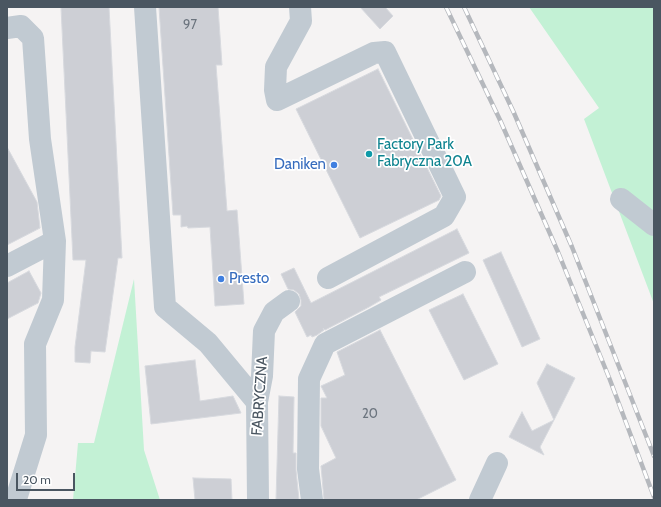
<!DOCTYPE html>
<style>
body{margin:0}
#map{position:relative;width:661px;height:507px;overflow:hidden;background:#f5f3f3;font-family:Cabin,sans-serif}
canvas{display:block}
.frame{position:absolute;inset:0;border:8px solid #4a5661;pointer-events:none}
.scale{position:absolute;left:16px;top:473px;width:59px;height:18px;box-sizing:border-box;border:2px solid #4a5661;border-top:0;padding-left:5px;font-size:12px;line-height:14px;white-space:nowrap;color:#4a5661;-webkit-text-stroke:3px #fff;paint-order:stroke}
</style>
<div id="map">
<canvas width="661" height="507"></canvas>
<div class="frame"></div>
<div class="scale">20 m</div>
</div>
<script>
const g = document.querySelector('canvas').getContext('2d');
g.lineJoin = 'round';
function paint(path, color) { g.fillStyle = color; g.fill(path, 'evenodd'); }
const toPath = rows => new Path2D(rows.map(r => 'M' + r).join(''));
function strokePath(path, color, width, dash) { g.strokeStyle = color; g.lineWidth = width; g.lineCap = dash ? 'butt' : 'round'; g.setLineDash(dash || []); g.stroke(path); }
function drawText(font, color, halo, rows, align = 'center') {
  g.font = font + ' Cabin,sans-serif'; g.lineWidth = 3.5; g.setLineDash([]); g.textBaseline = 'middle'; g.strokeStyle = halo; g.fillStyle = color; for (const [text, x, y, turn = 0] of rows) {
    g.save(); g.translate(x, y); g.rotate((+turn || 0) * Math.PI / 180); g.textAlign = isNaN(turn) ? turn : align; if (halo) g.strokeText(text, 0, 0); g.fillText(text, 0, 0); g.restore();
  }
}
paint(toPath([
 [529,7,654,7,654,304,584,119,599,108],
 [134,279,144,450,160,500,73,500,78,443,94,443]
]), '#c3f1d5');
const building = toPath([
 [61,7,109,7,122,258,118,258,105,352,91,351,90,363,75,362,75,347,86,260,73,260,61,7],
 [159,7,218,7,222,65,216,65,227,211,237,210,244,304,215,306,210,227,188,228,187,226,181,227,181,215,173,215,159,7],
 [360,7,385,7,393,16,380,29,360,7],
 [378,69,441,196,439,200,360,238,296,109,378,69],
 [7,147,37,202,40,228,7,245,7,147],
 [457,229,469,253,379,297,381,300,369,307,325,330,323,328,324,330,317,335,312,337,311,335,307,337,295,312,301,306,301,300,299,294,294,290,288,289,281,274,294,268,311,303,457,229],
 [501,252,540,339,522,347,483,260,501,252],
 [29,271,41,293,38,303,7,319,7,283,29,271],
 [463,294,498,364,464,380,429,310,463,294],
 [380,330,456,480,416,500,324,500,321,466,336,458,321,426,321,398,327,398,321,386,345,375,337,352,380,330],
 [195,360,200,401,233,396,241,413,151,424,145,366,195,360],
 [547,364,575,378,554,420,537,383,547,364],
 [279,396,294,397,293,453,296,453,296,470,299,500,276,500,279,396],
 [522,412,532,431,554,420,540,447,544,455,509,437,522,412],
 [193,478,231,479,232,500,195,500,193,478]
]);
paint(building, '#cdcfd5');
strokePath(building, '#d7d9de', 1);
strokePath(toPath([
 [145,7,165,307,208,343,257,402],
 [300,7,301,21,276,67,275,90,277,100,374,53,385,52,455,197,444,216,328,278],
 [7,28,21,26,33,38,40,139,55,241,53,300,35,344,36,435,16,499],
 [621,199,654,225],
 [7,266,55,241],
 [258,500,257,402,262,376,264,331,274,312,289,301],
 [312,500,308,469,309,379,325,344,465,272],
 [480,500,497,463]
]), '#c1cad2', 22);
const rail = toPath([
 [446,7,500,120,558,252,610,380,654,497],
 [464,7,514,113,572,247,654,456]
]);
strokePath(rail, '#b5b8bd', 4.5);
strokePath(rail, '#fff', 3, [9]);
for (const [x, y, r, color] of [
 [369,154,4,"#0f9aa8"],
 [334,165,4,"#3f7fe0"],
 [221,279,4,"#3f7fe0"]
]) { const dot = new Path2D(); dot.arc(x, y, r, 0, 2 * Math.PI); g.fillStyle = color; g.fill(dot); strokePath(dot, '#fff', 1.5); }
drawText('13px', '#6b747e', null, [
 ["97",190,25],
 ["20",370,414]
]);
drawText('15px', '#0d838f', '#fff', [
 ["Factory Park",377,145],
 ["Fabryczna 20A",377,162]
], 'left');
drawText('15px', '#366cbe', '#fff', [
 ["Daniken",326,165],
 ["Presto",229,279,"left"]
], 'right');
drawText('15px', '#4a5661', '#fff', [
 ["FABRYCZNA",260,396,-86]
]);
</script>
